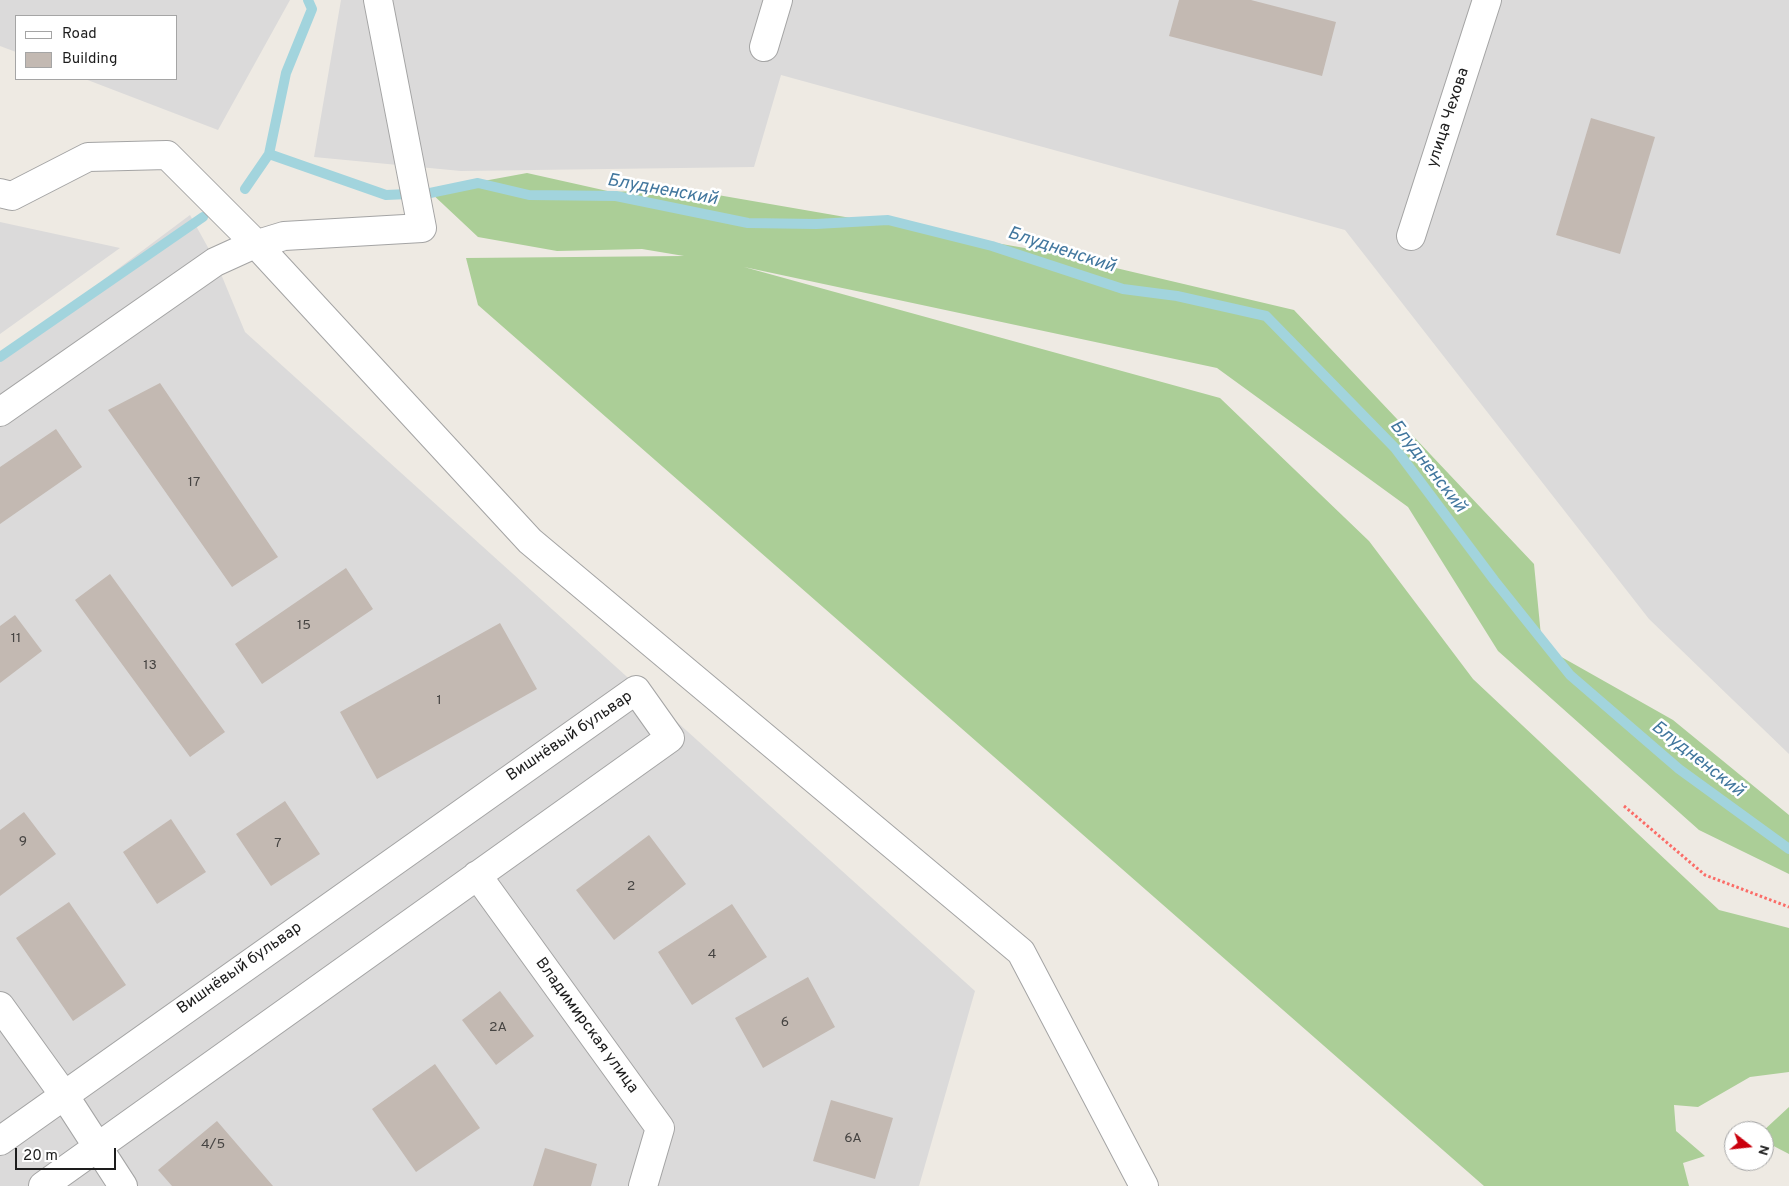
<!DOCTYPE html>
<meta charset="utf-8">
<style>
body{margin:0}
#map{position:relative;width:1789px;height:1186px;overflow:hidden;background:#eeeae3;font-family:Overpass,sans-serif}
canvas{display:block}
.legend{position:absolute;left:15px;top:15px;width:162px;height:65px;box-sizing:border-box;background:#fff;border:1px solid #a5a5a5;margin:0;padding:6px 9px;list-style:none;font-size:15px;color:#1d1d1d}
.legend li{display:flex;align-items:center;gap:10px;height:25px}
.legend b{width:25px;border:1px solid #a5a5a5}
.north{position:absolute;left:1724px;top:1121px;width:50px;height:50px;box-sizing:border-box;background:#fff;border:1px solid #a5a5a5;border-radius:50%;rotate:106deg;font-size:14px;font-weight:700;line-height:20px;text-align:center;color:#1d1d1d}
.north::after{content:'';display:block;margin:auto;width:18px;height:22px;background:#ca000d;clip-path:polygon(50% 0,100% 100%,50% 72%,0 100%)}
.scale{position:absolute;left:15px;top:1148px;width:101px;height:22px;box-sizing:border-box;border:2px solid #1d1d1d;border-top:0;padding-left:6px;font-size:15px;line-height:18px;white-space:nowrap;color:#1d1d1d;-webkit-text-stroke:4px #fff;paint-order:stroke}
</style>
<div id="map">
<canvas width="1789" height="1186"></canvas>
<ul class="legend">
<li><b style="height:6px;background:#fff"></b>Road</li>
<li><b style="height:14px;background:#c3b9b2"></b>Building</li>
</ul>
<div class="north">N</div>
<div class="scale">20 m</div>
</div>
<script>
const g = document.querySelector('canvas').getContext('2d');
g.lineJoin = 'round';
function paint(path, color) { g.fillStyle = color; g.fill(path, 'evenodd'); }
const toPath = rows => new Path2D(rows.map(r => 'M' + r).join(''));
function strokePath(path, color, width, dash) { g.strokeStyle = color; g.lineWidth = width; g.lineCap = dash ? 'butt' : 'round'; g.setLineDash(dash || []); g.stroke(path); }
function drawText(font, color, halo, rows, align = 'center') {
  g.font = font + ' Overpass,sans-serif'; g.lineWidth = 5; g.setLineDash([]); g.textBaseline = 'middle'; g.strokeStyle = halo; g.fillStyle = color; for (const [text, x, y, turn = 0] of rows) {
    g.save(); g.translate(x, y); g.rotate((+turn || 0) * Math.PI / 180); g.textAlign = isNaN(turn) ? turn : align; if (halo) g.strokeText(text, 0, 0); g.fillText(text, 0, 0); g.restore();
  }
}
paint(toPath([
 [0,0,290,0,218,130,85,79,176,79,176,16,16,16,16,52,0,46],
 [341,0,1789,0,1789,754,1649,619,1345,230,781,75,754,167,461,171,314,157],
 [190,215,216,262,245,332,975,991,919,1186,0,1186,0,357],
 [0,222,120,248,0,334]
]), '#dbdada');
paint(toPath([
 [527,173,612,192,683,189,1048,252,1294,310,1534,564,1542,646,1673,720,1789,815,1789,874,1699,830,1498,651,1408,507,1217,368,744,267,1220,398,1369,541,1473,679,1719,910,1789,928,1789,1072,1750,1077,1698,1107,1674,1105,1676,1131,1705,1156,1683,1163,1689,1186,1484,1186,478,305,466,258,684,256,642,249,557,251,478,237,429,191],
 [1789,1107,1789,1154,1764,1141,1763,1131]
]), '#abce97');
strokePath(toPath([
 [308,0,312,9,286,73,269,154,386,195,430,193,478,183,529,195,616,196,748,223,816,224,888,220,992,246,1123,289,1177,296,1266,316,1395,448,1494,580,1570,675,1679,769,1789,849],
 [245,189,269,154],
 [0,357,203,217]
]), '#a2d4dd', 10);
paint(toPath([
 [1179,0,1251,0,1336,22,1322,76,1169,36],
 [1591,118,1655,137,1620,254,1556,235],
 [160,383,278,557,232,587,108,410],
 [56,429,82,467,0,524,0,467],
 [346,568,373,609,262,684,235,644],
 [110,574,225,732,190,757,75,600],
 [15,615,42,651,0,683,0,626],
 [500,623,537,689,377,779,340,712],
 [285,801,320,854,271,886,236,834],
 [24,812,56,854,0,896,0,830],
 [171,819,206,872,157,904,123,852],
 [649,835,686,884,614,940,576,890],
 [69,902,126,985,73,1021,16,938],
 [732,904,767,957,692,1005,658,952],
 [808,977,835,1027,763,1068,735,1018],
 [500,991,534,1036,496,1065,462,1020],
 [435,1064,480,1128,416,1172,372,1109],
 [831,1100,893,1118,875,1179,813,1161],
 [217,1121,273,1186,172,1186,158,1170],
 [545,1148,597,1164,591,1186,533,1186]
]), '#c3b9b2');
const minor = toPath([
 [764,47,778,0],
 [0,193,12,196,88,157,167,155,256,244,530,541,1021,952,1144,1186],
 [1411,236,1487,0],
 [0,412,215,262,248,247,284,236,422,228,378,0],
 [477,875,660,1128,643,1186],
 [0,1006,64,1095,123,1186],
 [0,1141,636,690,670,738,43,1186]
]);
strokePath(minor, '#a4a4a4', 30);
strokePath(toPath([
 [1624,806,1705,875,1789,907]
]), '#fb6c67', 3, [2.5, 2.5]);
strokePath(minor, '#fff', 28);
drawText('14px', '#464442', null, [
 ["17",194,483],
 ["15",304,626],
 ["11",16,639],
 ["13",150,666],
 ["1",439,701],
 ["9",23,842],
 ["7",278,844],
 ["2",631,887],
 ["4",712,955],
 ["6",785,1023],
 ["2А",498,1028],
 ["6А",853,1139],
 ["4/5",213,1145]
]);
drawText('16px', '#1d1d1d', '#fff', [
 ["улица Чехова",1449,118,-72],
 ["Вишнёвый бульвар",570,737,-34],
 ["Вишнёвый бульвар",240,969,-35],
 ["Владимирская улица",586,1026,54]
]);
drawText('italic 18px', '#42779e', '#fff', [
 ["Блудненский",662,191,10],
 ["Блудненский",1061,251,18],
 ["Блудненский",1427,467,52],
 ["Блудненский",1697,760,38]
]);
</script>
